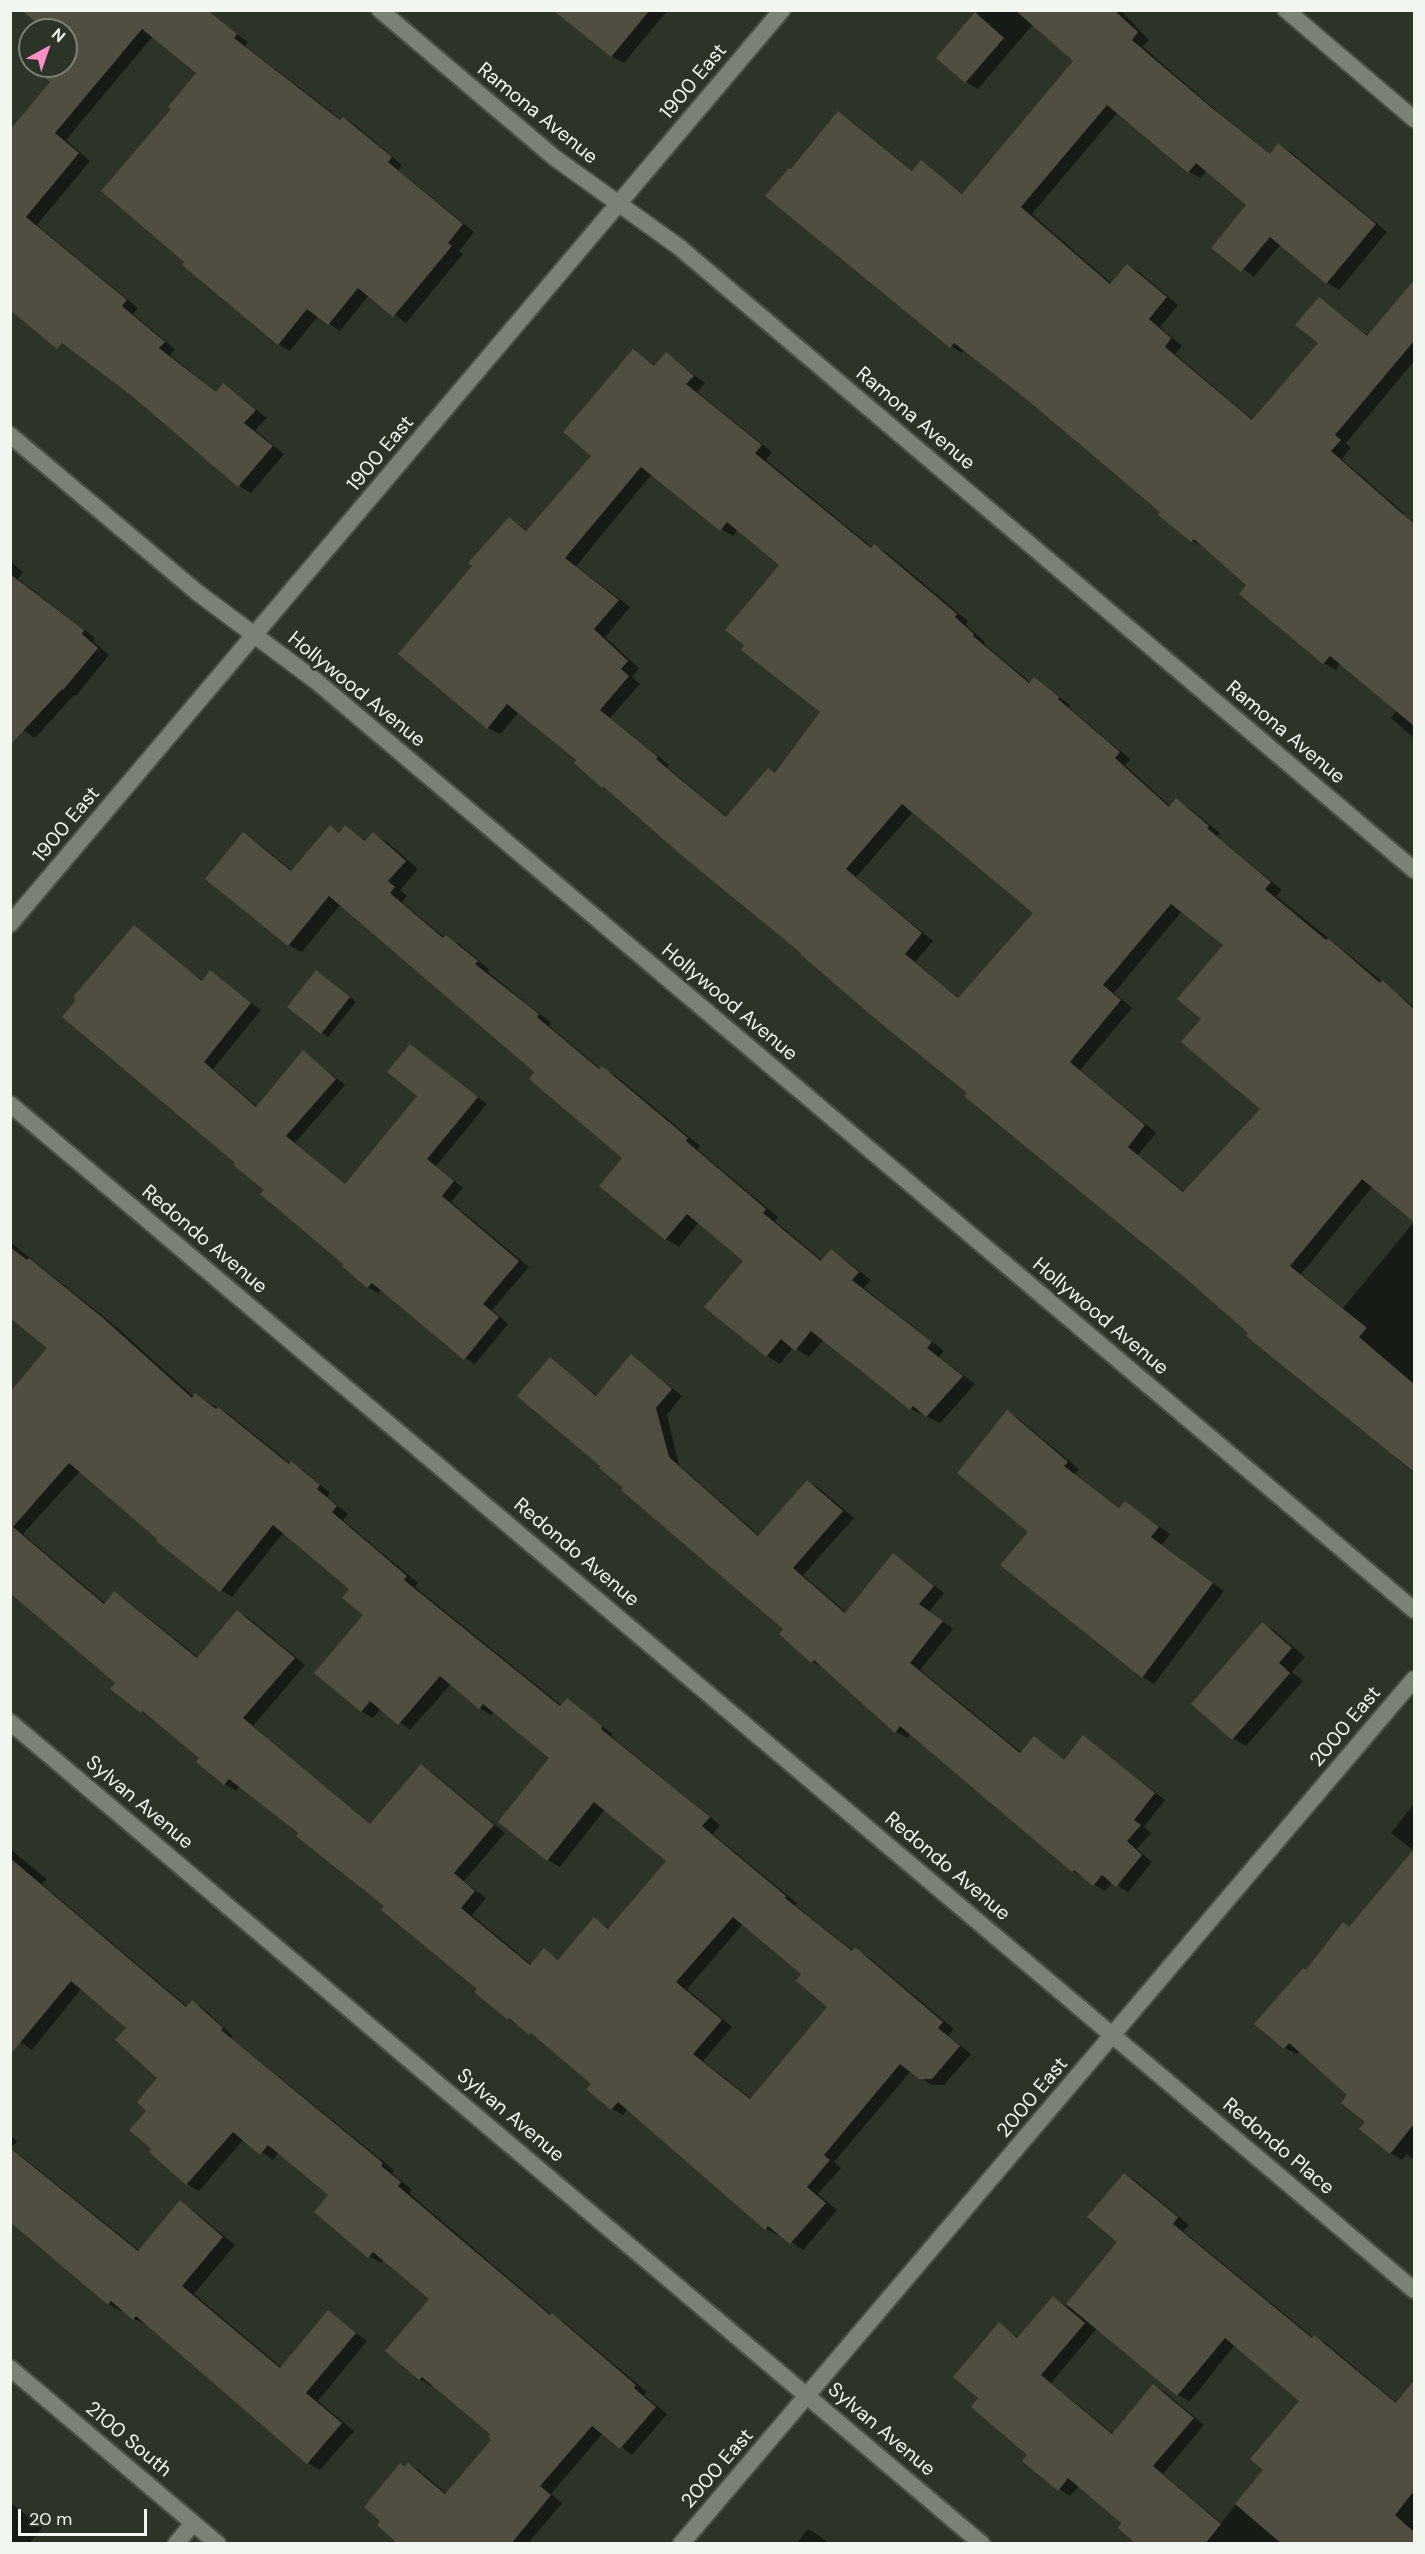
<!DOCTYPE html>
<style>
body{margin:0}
#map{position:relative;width:1425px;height:2554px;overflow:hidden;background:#2c3428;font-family:"DM Sans",sans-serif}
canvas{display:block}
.frame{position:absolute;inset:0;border:12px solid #f1f6ee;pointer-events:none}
.north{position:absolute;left:18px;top:18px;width:60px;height:60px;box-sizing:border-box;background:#2c3428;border:2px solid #7b8277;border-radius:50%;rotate:40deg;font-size:16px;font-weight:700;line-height:24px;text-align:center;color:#f1f6ee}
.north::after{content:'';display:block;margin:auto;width:21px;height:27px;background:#fa8fc8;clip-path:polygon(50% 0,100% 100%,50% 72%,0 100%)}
.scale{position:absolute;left:18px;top:2509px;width:129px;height:27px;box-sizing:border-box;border:3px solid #f1f6ee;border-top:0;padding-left:8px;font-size:18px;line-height:21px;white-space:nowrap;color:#f1f6ee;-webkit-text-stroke:4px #2c3428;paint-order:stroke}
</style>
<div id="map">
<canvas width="1425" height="2554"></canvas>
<div class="frame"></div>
<div class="north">N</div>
<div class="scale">20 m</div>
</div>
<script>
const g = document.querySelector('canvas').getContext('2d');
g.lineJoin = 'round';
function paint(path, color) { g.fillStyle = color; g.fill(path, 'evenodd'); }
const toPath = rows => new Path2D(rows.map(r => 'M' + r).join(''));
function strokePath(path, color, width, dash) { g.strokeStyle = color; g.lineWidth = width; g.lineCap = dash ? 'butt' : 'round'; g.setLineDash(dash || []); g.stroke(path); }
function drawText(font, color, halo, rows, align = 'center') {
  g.font = font + ' "DM Sans",sans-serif'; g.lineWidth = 5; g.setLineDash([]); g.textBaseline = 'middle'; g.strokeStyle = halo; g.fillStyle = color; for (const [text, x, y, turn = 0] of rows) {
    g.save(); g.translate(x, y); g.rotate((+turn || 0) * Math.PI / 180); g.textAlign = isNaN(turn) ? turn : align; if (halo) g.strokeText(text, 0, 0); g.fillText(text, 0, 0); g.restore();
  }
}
paint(toPath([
 [555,10,668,10,624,63,611,56],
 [978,10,1120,10,1149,40,1143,47,1224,117,1271,155,1279,145,1291,152,1387,232,1339,290,1327,283,1281,244,1254,277,1214,247,1248,205,1207,170,1201,178,1189,172,1118,112,1032,214,1112,284,1127,265,1139,272,1178,305,1160,327,1182,346,1175,354,1253,420,1320,343,1319,298,1368,336,1414,283,1414,361,1346,443,1351,448,1342,459,1404,513,1402,516,1414,527,1414,738,1391,718,1397,710,1341,663,1336,670,1324,663,1241,594,1249,585,1205,547,1192,541,1162,512,1026,396,965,350,962,353,951,346,791,171,839,113,850,120,914,172,921,162,963,194,1075,61,1033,24,978,89,966,82,938,57],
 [220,22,248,42,245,46,342,120,343,118,355,125,402,165,398,170,474,232,459,251,463,254,406,323,369,295,340,331,318,316,290,351,278,344,173,109,199,73,153,36,66,140,90,161,37,225,138,308,133,314,175,349,170,355,217,393,224,384,267,418,255,430,284,454,251,493,239,486,133,395,62,343,10,300,10,132,52,82,54,66,66,66,66,52,70,47,66,44,66,30,48,30],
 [633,351,656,367,666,354,705,383,697,392,772,452,766,460,873,548,875,546,887,553,968,621,966,625,985,642,984,644,1031,683,1035,679,1070,705,1068,707,1130,759,1125,765,1171,807,1177,800,1188,807,1220,833,1217,836,1282,890,1276,896,1414,1007,1414,1220,1373,1186,1301,1274,1343,1308,1414,1222,1414,1473,1397,1459,1399,1457,519,712,500,734,488,728,474,566,509,518,528,531,594,456],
 [652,474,721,529,733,536,738,529,781,565,822,712,776,774,728,818,667,767,669,765,610,718,640,684,632,677,639,668,605,637,630,607,576,566],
 [913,812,1036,913,960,999,915,962,933,941,856,877],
 [1182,911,1225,945,1203,1019,1263,1109,1185,1192,1138,1155,1156,1133,1080,1070,1132,1008,1114,993],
 [10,561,23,572,18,579,95,638,93,641,109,655,76,696,74,695,35,738,10,721],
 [330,827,341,833,346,827,367,841,373,834,387,842,418,869,400,890,407,896,402,902,445,938,459,944,490,970,488,972,551,1023,549,1026,601,1069,615,1075,700,1146,698,1150,778,1217,775,1221,823,1261,831,1251,844,1259,871,1280,864,1288,944,1351,939,1357,975,1384,940,1423,911,1409,824,1339,809,1357,793,1347,780,1364,767,1356,707,1307,746,1261,699,1222,679,1247,666,1239,601,1186,624,1158,536,1072,341,904,302,952,289,945,243,834,256,842,293,871],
 [134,927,204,982,211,972,261,1010,213,1069,258,1107,304,1052,345,1085,295,1143,346,1185,419,1096,410,1046,487,1104,436,1166,463,1188,451,1202,529,1267,492,1310,508,1324,475,1364,465,1358,382,1289,378,1293,368,1287,344,1266,345,1264,266,1190],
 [323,976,356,1002,328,1037,289,1007],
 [10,1242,115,1326,194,1397,196,1395,230,1415,291,1464,303,1470,330,1493,327,1497,348,1514,343,1520,418,1583,415,1587,562,1706,567,1700,613,1734,611,1736,720,1825,713,1834,797,1903,795,1905,853,1951,855,1949,867,1956,954,2029,948,2036,971,2054,944,2085,932,2085,911,2071,834,2162,841,2168,818,2194,837,2210,803,2250,779,2233,777,2235,766,2229,628,2109,623,2115,612,2109,593,2084,541,2040,508,2019,476,1992,479,1989,386,1906,240,1786,236,1791,225,1784,201,1758,112,1689,117,1682,10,1591,10,1394,49,1348,10,1316],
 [80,1471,221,1590,232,1597,284,1532,352,1589,365,1615,361,1711,373,1718,381,1708,410,1730,451,1684,480,1708,491,1715,494,1711,551,1758,501,1822,548,1860,560,1867,605,1809,668,1861,610,1929,594,1919,560,1960,544,1950,532,1965,472,1915,486,1898,464,1881,505,1833,433,1773,422,1766,371,1825,253,1726,305,1665,249,1618,238,1612,199,1658,126,1600,115,1593,106,1604,23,1534],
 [743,1924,803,1974,830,2007,752,2099,703,2061,732,2027,687,1989],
 [631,1356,682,1396,667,1415,679,1465,760,1536,808,1482,819,1488,854,1518,803,1575,847,1613,893,1555,904,1562,944,1593,929,1611,953,1629,920,1670,1022,1753,1034,1738,1065,1761,1084,1737,1165,1800,1144,1827,1151,1833,1137,1849,1152,1862,1128,1892,1112,1882,1105,1891,1073,1871,911,1733,907,1738,896,1732,824,1667,812,1662,785,1629,625,1488,550,1359,598,1396],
 [1008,1412,1019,1419,1079,1469,1075,1474,1121,1509,1125,1503,1170,1534,1162,1545,1224,1591,1154,1684,1143,1677,1003,1565,1030,1532],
 [1263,1624,1276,1632,1305,1657,1292,1672,1303,1681,1246,1746,1232,1738],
 [1414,1804,1414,1941,1393,1967,1414,1986,1414,2075,1410,2080,1414,2084,1414,2160,1407,2154,1402,2160,1390,2153,1349,2095,1300,2051,1297,2054,1285,2048,1307,1971,1350,1928,1414,1851,1391,1833],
 [10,1849,47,1879,42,1884,188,2007,192,2002,204,2009,233,2036,231,2038,394,2170,392,2173,412,2190,409,2193,553,2316,564,2322,647,2392,644,2395,667,2414,632,2455,603,2433,551,2494,562,2503,530,2541,532,2544,408,2544,406,2468,408,2465,420,2471,447,2494,493,2440,493,2434,433,2384,431,2386,420,2379,432,2298,384,2259,381,2263,369,2256,330,2195,279,2152,273,2160,244,2139,199,2191,187,2184,151,2152,153,2149,148,2111,159,2078,129,2027,82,1988,32,2050,10,2035],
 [10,2136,17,2141,11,2148,140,2251,180,2202,193,2210,235,2245,194,2294,282,2368,328,2312,367,2341,318,2401,354,2431,320,2470,308,2463,147,2325,134,2319,123,2309,121,2311,108,2304,10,2220],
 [1124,2174,1136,2181,1189,2225,1183,2231,1314,2338,1326,2343,1397,2403,1414,2414,1414,2544,1138,2544,1123,2523,1079,2486,1070,2496,1059,2489,980,2398,999,2324,1019,2338,1053,2298,1067,2306,1119,2242],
 [1097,2328,1178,2395,1190,2401,1235,2345,1301,2401,1265,2470,1221,2523,1163,2474,1204,2425,1165,2392,1153,2386,1114,2434,1051,2383],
 [10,2502,42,2528,29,2544,10,2544],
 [808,2529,820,2536,829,2544,796,2544]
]), '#0007');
paint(toPath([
 [21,10,207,10,237,34,234,38,340,120,343,117,392,157,388,162,463,224,448,243,452,246,393,317,358,288,328,325,307,309,278,345,182,265,184,262,101,191,171,109,168,107,196,73,142,29,55,133,79,153,26,217,127,300,122,306,165,342,159,348,216,392,223,383,256,410,244,423,273,446,238,487,132,396,62,343,57,349,10,310,10,130,50,82,44,77,52,66,66,66,68,47,66,30,46,30],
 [553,10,650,10,611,57],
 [1015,10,1114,10,1138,32,1132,40,1212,108,1270,154,1278,143,1376,224,1326,284,1270,237,1241,272,1211,248,1246,205,1196,163,1188,173,1107,105,1021,207,1110,284,1127,264,1167,297,1149,319,1171,338,1165,347,1252,420,1318,343,1295,325,1319,297,1367,336,1414,280,1414,341,1335,435,1341,440,1331,451,1414,524,1414,726,1330,656,1323,664,1239,594,1246,585,1194,539,1191,542,1158,515,1160,512,1025,398,954,343,950,348,765,196,789,168,791,169,838,111,912,171,921,160,962,194,1073,61],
 [975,12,1004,38,965,83,936,58],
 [633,349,654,366,666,352,694,376,686,384,762,445,755,453,871,548,874,544,957,614,955,617,974,634,973,636,1029,683,1034,677,1059,697,1058,699,1120,752,1115,758,1169,807,1176,798,1209,826,1207,828,1271,882,1265,889,1326,940,1328,938,1380,983,1382,980,1414,1009,1414,1222,1362,1179,1290,1266,1367,1328,1359,1337,1414,1384,1414,1472,1246,1336,1248,1333,1183,1276,964,1096,967,1093,878,1021,800,954,801,953,680,854,603,786,602,788,574,763,576,760,507,704,487,729,398,654,472,566,468,563,509,517,526,531,591,456,563,432],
 [641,467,720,531,727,522,779,565,725,630,744,645,741,650,820,712,775,773,768,768,726,817,656,759,658,757,600,710,629,676,621,669,628,661,594,629,619,600,565,558],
 [902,804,1033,913,958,998,905,954,922,933,846,869],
 [1171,904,1223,945,1177,999,1201,1019,1181,1042,1260,1109,1183,1192,1128,1147,1145,1125,1070,1062,1121,1000,1103,985],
 [10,574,84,630,82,634,98,648,63,690,62,689,10,745],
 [330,825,339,833,345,825,365,841,373,832,406,861,388,881,395,887,390,893,443,938,446,935,478,961,475,964,539,1014,537,1017,599,1069,602,1066,688,1138,686,1141,766,1209,763,1213,821,1261,831,1249,859,1272,852,1280,932,1342,927,1348,963,1376,926,1417,913,1406,910,1410,811,1331,795,1351,781,1339,766,1357,704,1307,743,1261,687,1214,665,1240,599,1186,622,1158,529,1079,534,1072,329,896,288,946,205,879,243,832,291,871],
 [134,925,202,981,210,970,251,1003,204,1062,256,1107,303,1050,336,1079,286,1136,345,1184,417,1096,387,1072,410,1044,478,1097,427,1159,454,1181,442,1196,519,1261,483,1304,499,1317,464,1360,372,1283,367,1288,342,1266,343,1264,260,1194,264,1190,233,1165,235,1163,62,1017,76,1000,73,997],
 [316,970,350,997,321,1034,287,1007],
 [10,1247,27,1260,29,1258,103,1318,192,1398,195,1393,216,1409,218,1407,289,1464,291,1461,320,1485,317,1489,337,1506,332,1512,407,1576,404,1580,560,1706,567,1698,602,1726,601,1729,710,1817,702,1826,786,1896,785,1898,852,1951,855,1947,943,2022,938,2028,960,2046,932,2079,919,2079,900,2064,824,2155,830,2160,807,2187,826,2203,790,2244,768,2226,765,2230,618,2102,611,2110,586,2089,591,2084,531,2033,529,2035,509,2018,508,2020,474,1992,477,1989,381,1910,384,1906,296,1836,298,1833,229,1779,224,1785,196,1762,199,1758,142,1711,141,1713,110,1689,115,1683,10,1593,10,1392,47,1348,10,1318],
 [69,1463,157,1539,156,1541,220,1592,273,1525,349,1589,342,1598,363,1615,314,1673,361,1712,370,1701,398,1725,440,1676,479,1709,483,1704,549,1758,498,1822,547,1861,594,1802,666,1861,608,1929,594,1917,558,1960,544,1948,530,1965,461,1908,475,1891,454,1873,494,1825,421,1764,370,1824,243,1718,295,1658,237,1610,197,1658,114,1591,104,1604,13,1527],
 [733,1917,801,1974,796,1981,827,2007,750,2099,693,2054,722,2020,676,1982],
 [631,1354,672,1389,656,1408,669,1457,758,1536,807,1480,843,1511,793,1568,845,1613,893,1553,934,1586,919,1604,943,1621,910,1663,1020,1753,1034,1736,1064,1760,1083,1735,1155,1793,1134,1820,1141,1825,1127,1841,1142,1855,1116,1887,1102,1875,1093,1886,1074,1870,1072,1872,900,1726,895,1733,814,1660,811,1663,779,1634,783,1629,621,1490,623,1488,599,1468,600,1466,517,1396,550,1357,596,1396],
 [1007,1410,1068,1462,1064,1466,1119,1508,1125,1501,1159,1527,1151,1537,1213,1583,1142,1678,1000,1565,1028,1532,957,1473],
 [1262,1622,1292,1648,1279,1663,1290,1673,1232,1740,1191,1704],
 [1414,1849,1414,2124,1390,2154,1359,2129,1365,2122,1341,2103,1347,2095,1289,2043,1284,2049,1254,2024,1303,1968,1306,1970,1343,1922,1349,1927],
 [10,1858,186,2007,192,2000,223,2028,221,2030,383,2163,381,2166,401,2182,398,2186,550,2315,552,2313,636,2385,634,2388,656,2407,620,2449,592,2426,540,2486,551,2495,511,2544,398,2544,377,2525,380,2521,364,2507,400,2463,405,2467,408,2463,445,2494,491,2440,488,2437,490,2434,422,2377,419,2380,385,2351,429,2299,373,2252,368,2258,314,2212,328,2195,268,2145,260,2155,233,2132,186,2185,149,2152,151,2149,129,2130,146,2111,137,2102,157,2078,115,2040,126,2028,71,1981,10,2055],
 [10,2148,138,2251,180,2200,223,2237,182,2286,280,2368,328,2310,356,2333,306,2393,342,2423,307,2464,136,2316,133,2320,111,2301,108,2305,10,2222],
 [1124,2173,1178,2217,1173,2224,1312,2338,1314,2335,1396,2403,1414,2380,1414,2491,1395,2515,1414,2532,1414,2544,1282,2544,1235,2504,1263,2470,1250,2459,1299,2401,1225,2338,1177,2396,1066,2304,1117,2242,1087,2217],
 [1053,2296,1085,2323,1041,2375,1112,2434,1153,2384,1194,2418,1153,2466,1221,2524,1205,2544,1136,2544,1118,2528,1121,2523,1068,2478,1058,2491,1022,2461,1027,2455,971,2407,978,2398,953,2377,999,2322,1017,2338]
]), '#4f4e40');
const minor = toPath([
 [380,10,555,158,679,247,1414,870],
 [1286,10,1414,119],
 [10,435,198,593,316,681,1414,1610],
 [10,924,782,10],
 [10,1104,1414,2290],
 [10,1722,982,2544],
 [176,2544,193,2523],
 [681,2544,1414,1679]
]);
const secondary = toPath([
 [10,2368,218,2544]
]);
strokePath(minor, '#4a5046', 20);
strokePath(secondary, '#4a5046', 20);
strokePath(minor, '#798275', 16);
strokePath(secondary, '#798275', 16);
drawText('20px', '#f1f6ee', '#2c3428', [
 ["1900 East",694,82,-50],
 ["Ramona Avenue",537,114,39],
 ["Ramona Avenue",915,419,40],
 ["1900 East",381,454,-50],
 ["Hollywood Avenue",356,690,39],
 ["Ramona Avenue",1285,733,40],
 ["1900 East",67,825,-50],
 ["Hollywood Avenue",729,1003,40],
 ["Redondo Avenue",204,1240,40],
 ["Hollywood Avenue",1100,1317,40],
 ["Redondo Avenue",576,1553,40],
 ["2000 East",1346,1727,-50],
 ["Sylvan Avenue",139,1803,40],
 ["Redondo Avenue",947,1867,40],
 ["2000 East",1033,2098,-50],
 ["Sylvan Avenue",510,2116,40],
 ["Redondo Place",1278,2147,40],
 ["Sylvan Avenue",881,2430,40],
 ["2100 South",128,2440,40],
 ["2000 East",718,2469,-49]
]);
</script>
